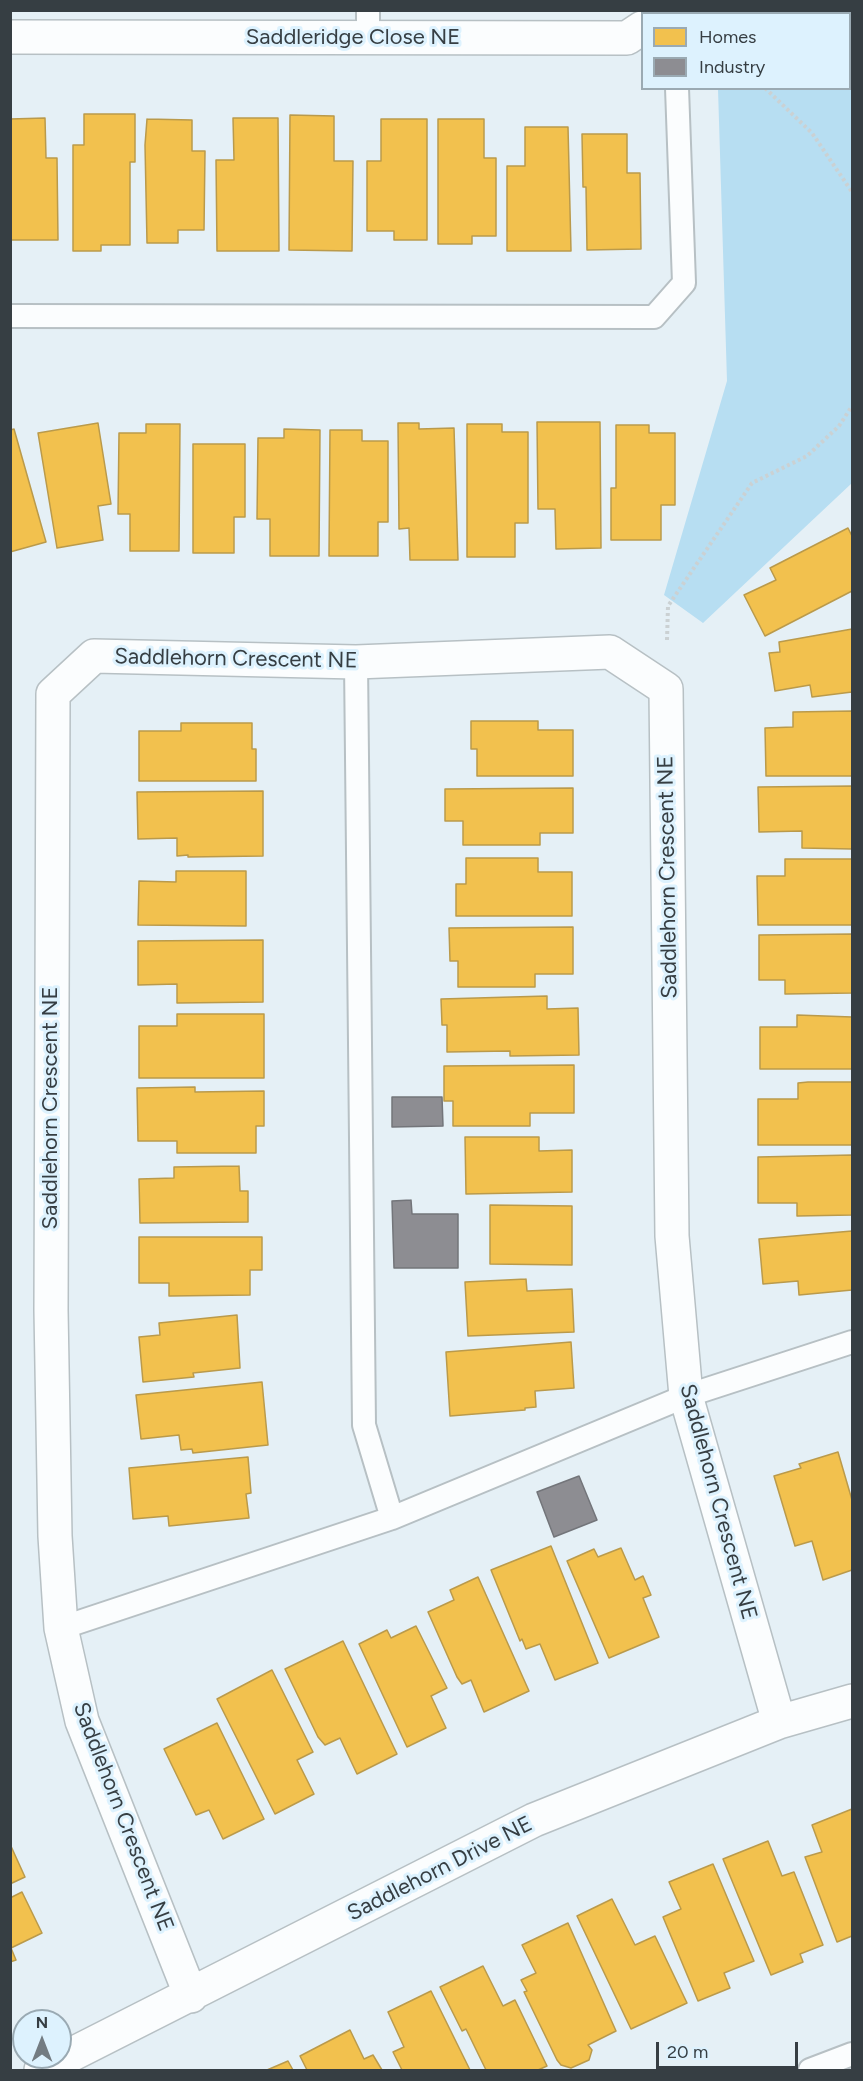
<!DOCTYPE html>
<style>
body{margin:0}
#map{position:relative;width:863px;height:2081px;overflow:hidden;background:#e5f0f6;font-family:Figtree,sans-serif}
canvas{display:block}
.frame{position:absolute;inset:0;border:12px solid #363e43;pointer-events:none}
.legend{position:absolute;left:641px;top:12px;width:210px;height:78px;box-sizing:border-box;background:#ddf2fe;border:2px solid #9aaab3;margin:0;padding:8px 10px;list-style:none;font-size:18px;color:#363e43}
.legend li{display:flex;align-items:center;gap:12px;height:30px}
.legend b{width:30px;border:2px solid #9aaab3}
.north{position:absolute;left:12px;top:2009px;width:60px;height:60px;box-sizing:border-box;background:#ddf2fe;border:2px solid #9aaab3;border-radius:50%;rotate:0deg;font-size:16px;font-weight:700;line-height:24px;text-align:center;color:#363e43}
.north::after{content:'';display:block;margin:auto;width:21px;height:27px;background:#737c82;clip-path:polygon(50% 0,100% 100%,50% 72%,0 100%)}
.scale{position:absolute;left:656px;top:2042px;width:142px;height:27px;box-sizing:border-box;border:3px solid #363e43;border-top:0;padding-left:8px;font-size:18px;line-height:21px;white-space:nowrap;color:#363e43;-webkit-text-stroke:4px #ddf2fe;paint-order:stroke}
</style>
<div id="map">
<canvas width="863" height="2081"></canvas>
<div class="frame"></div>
<ul class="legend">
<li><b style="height:16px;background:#f2c14e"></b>Homes</li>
<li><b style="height:16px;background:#8d8d92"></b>Industry</li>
</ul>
<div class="north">N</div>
<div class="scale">20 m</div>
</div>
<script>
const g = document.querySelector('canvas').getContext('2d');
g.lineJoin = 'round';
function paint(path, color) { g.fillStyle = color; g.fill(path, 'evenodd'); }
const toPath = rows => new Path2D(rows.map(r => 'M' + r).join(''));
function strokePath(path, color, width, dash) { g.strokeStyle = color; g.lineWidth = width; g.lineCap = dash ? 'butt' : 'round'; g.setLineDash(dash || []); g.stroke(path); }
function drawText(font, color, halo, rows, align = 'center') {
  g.font = font + ' Figtree,sans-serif'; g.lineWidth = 6; g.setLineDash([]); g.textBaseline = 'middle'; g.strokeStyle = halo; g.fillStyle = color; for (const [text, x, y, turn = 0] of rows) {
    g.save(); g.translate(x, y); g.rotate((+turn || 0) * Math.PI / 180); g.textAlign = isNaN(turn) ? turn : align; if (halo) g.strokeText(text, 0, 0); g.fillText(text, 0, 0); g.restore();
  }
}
paint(toPath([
 [850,79,852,80,852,483,703,623,664,595,727,381,718,89,850,88]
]), '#b7def2');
const homes = toPath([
 [771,10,852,10,852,52,850,52,850,14,771,14,771,10],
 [84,114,135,114,135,162,130,162,130,245,101,245,101,251,73,251,73,145,84,145,84,114],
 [290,115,334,116,334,161,353,161,352,251,289,250,290,115],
 [45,118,46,158,57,158,58,240,10,240,10,119,45,118],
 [233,118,278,118,279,251,217,251,216,160,234,160,233,118],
 [147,119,192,120,192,151,205,151,204,230,178,230,178,243,147,243,145,145,147,119],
 [381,119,427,119,427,240,394,240,394,231,367,231,367,161,381,161,381,119],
 [438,119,484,119,484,158,496,158,496,236,472,236,472,244,438,244,438,119],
 [525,127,568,127,571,251,507,251,507,166,525,166,525,127],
 [582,134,627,134,627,173,640,173,641,249,587,250,586,187,583,187,582,134],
 [537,422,600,422,601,548,556,549,555,509,538,509,537,422],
 [98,423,111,504,98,506,103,540,57,548,38,433,98,423],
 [398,423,419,423,419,429,454,428,458,560,410,560,409,528,399,529,398,423],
 [146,424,180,424,179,551,130,551,130,514,118,514,119,433,146,433,146,424],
 [467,424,502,424,502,432,528,432,528,523,515,523,515,557,467,557,467,424],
 [616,425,649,425,649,433,675,433,675,505,661,505,661,540,611,540,611,488,616,488,616,425],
 [14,429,46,542,10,552,10,430,14,429],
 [284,429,320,430,319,556,270,556,270,519,257,519,258,438,284,438,284,429],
 [330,430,362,430,362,441,388,441,388,522,378,522,378,556,329,556,330,430],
 [193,444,245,444,245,517,234,517,234,553,193,553,193,444],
 [848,528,852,536,852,591,765,636,744,595,776,580,770,568,848,528],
 [852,629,852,692,812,697,810,685,775,691,769,653,780,652,779,642,852,629],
 [852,711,852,776,766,776,765,728,793,727,793,712,852,711],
 [471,721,538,721,538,730,573,730,573,776,477,776,477,749,471,749,471,721],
 [181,723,252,723,252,749,256,749,256,781,139,781,139,731,181,731,181,723],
 [852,786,852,849,802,848,802,831,759,832,758,787,852,786],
 [573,788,573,833,540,833,540,845,463,845,463,821,445,821,445,789,573,788],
 [263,791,263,856,188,857,188,855,177,856,177,838,138,839,137,792,263,791],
 [466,858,538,858,538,872,572,872,572,916,456,916,456,884,466,884,466,858],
 [785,859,852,859,852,925,758,925,757,876,785,876,785,859],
 [176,871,246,871,246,926,138,925,139,881,176,882,176,871],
 [573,927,573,974,535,974,535,987,458,987,458,961,450,961,449,928,573,927],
 [852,934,852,993,785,994,785,980,759,980,759,935,852,934],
 [263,940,263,1002,177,1003,177,984,138,985,138,941,263,940],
 [547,996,547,1009,578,1008,579,1055,510,1056,510,1051,447,1052,447,1025,442,1025,441,999,547,996],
 [177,1014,264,1014,264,1078,139,1078,139,1026,177,1026,177,1014],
 [797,1015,852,1017,852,1069,760,1069,760,1027,797,1027,797,1015],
 [574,1065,574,1113,530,1113,530,1126,453,1126,453,1101,444,1101,444,1066,574,1065],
 [808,1082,852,1082,852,1145,758,1145,758,1099,798,1099,798,1083,808,1082],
 [195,1087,195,1092,264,1091,264,1126,256,1126,256,1153,177,1153,177,1141,138,1141,137,1088,195,1087],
 [465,1137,539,1137,539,1151,572,1150,572,1192,466,1194,465,1137],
 [852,1155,852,1215,797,1216,797,1203,758,1203,758,1157,852,1155],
 [239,1166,240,1191,248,1191,248,1222,140,1223,139,1179,174,1178,174,1167,239,1166],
 [490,1205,572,1206,572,1265,490,1264,490,1205],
 [852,1231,852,1290,799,1295,798,1281,763,1284,759,1239,852,1231],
 [139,1237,262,1237,262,1270,250,1270,250,1295,169,1296,169,1283,139,1283,139,1237],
 [526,1279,527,1291,572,1289,574,1332,468,1336,465,1282,526,1279],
 [237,1315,240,1368,193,1373,194,1377,143,1382,139,1337,160,1335,159,1323,237,1315],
 [571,1342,574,1388,535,1391,536,1407,525,1408,525,1410,450,1416,446,1352,571,1342],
 [262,1382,268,1445,193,1453,192,1449,181,1450,179,1435,141,1439,136,1395,262,1382],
 [838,1452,852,1500,852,1570,823,1580,812,1541,795,1546,774,1476,801,1468,799,1464,838,1452],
 [248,1457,251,1493,246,1494,249,1518,169,1526,168,1516,133,1519,129,1468,248,1457],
 [551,1546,598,1663,555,1680,540,1644,526,1649,522,1639,520,1641,491,1570,551,1546],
 [621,1548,635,1580,643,1576,651,1595,643,1598,659,1637,609,1658,567,1561,594,1549,598,1557,621,1548],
 [478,1577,529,1691,484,1712,471,1680,462,1684,457,1677,428,1612,454,1600,450,1590,478,1577],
 [416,1626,447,1688,431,1696,446,1728,407,1747,359,1644,387,1630,391,1638,416,1626],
 [343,1641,397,1754,357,1774,340,1738,325,1745,318,1737,285,1669,343,1641],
 [272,1670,313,1752,297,1760,314,1794,275,1814,217,1699,272,1670],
 [217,1723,264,1819,223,1839,209,1810,196,1815,164,1749,217,1723],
 [852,1809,852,1936,837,1942,805,1857,822,1852,812,1825,852,1809],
 [768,1841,782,1876,794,1872,823,1945,800,1954,803,1962,771,1975,723,1859,768,1841],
 [10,1844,25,1877,10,1884,10,1844],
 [713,1864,754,1961,724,1973,730,1988,698,2001,663,1917,681,1909,669,1882,713,1864],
 [22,1892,42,1933,11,1948,16,1960,10,1962,10,1898,22,1892],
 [612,1899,635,1945,655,1936,687,2003,631,2029,577,1916,612,1899],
 [568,1923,616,2031,588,2045,592,2050,589,2060,571,2068,561,2065,557,2060,524,1992,527,1991,521,1980,536,1973,522,1945,568,1923],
 [483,1966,503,2006,515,2000,547,2066,538,2070,486,2070,466,2029,462,2031,440,1987,483,1966],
 [431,1991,470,2070,402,2070,393,2052,404,2047,388,2012,431,1991],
 [350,2030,364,2059,373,2055,382,2070,307,2070,300,2056,350,2030],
 [288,2061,293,2070,267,2070,288,2061]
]);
paint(homes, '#f2c14e');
strokePath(homes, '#ba9a4b', 1.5);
const industry = toPath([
 [392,1097,442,1097,443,1126,392,1127,392,1097],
 [411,1200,412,1214,458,1214,458,1268,394,1268,392,1201,411,1200],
 [579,1476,597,1520,554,1537,537,1492,579,1476]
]);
paint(industry, '#8d8d92');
strokePath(industry, '#73757a', 1.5);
const service = toPath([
 [368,10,368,38],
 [10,316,654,317,684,283,677,88],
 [356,662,364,1425,392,1518],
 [61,1628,392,1518,686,1396,852,1342],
 [810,2070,852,2054]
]);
const minor = toPath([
 [664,14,669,10],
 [10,37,627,38,642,28],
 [191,1996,82,1721,61,1628,55,1536,51,1310,53,694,94,656,356,662,610,652,666,689,672,1236,686,1396,779,1722],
 [41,2070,534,1820,779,1722,852,1701]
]);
strokePath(service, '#b7c0c4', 26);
strokePath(minor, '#b7c0c4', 36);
strokePath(toPath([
 [765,88,812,133,852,192],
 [667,640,668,606,752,483,807,456,839,426,852,406]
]), '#cbd1d3', 4, [3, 3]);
strokePath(service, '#fbfdfe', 22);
strokePath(minor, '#fbfdfe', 33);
drawText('22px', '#363e43', '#ddf2fe', [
 ["Saddleridge Close NE",353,38],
 ["Saddlehorn Crescent NE",236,659,1],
 ["Saddlehorn Crescent NE",668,877,-91],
 ["Saddlehorn Crescent NE",51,1108,-90],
 ["Saddlehorn Crescent NE",718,1502,75],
 ["Saddlehorn Crescent NE",123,1817,69],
 ["Saddlehorn Drive NE",440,1869,-27]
]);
</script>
